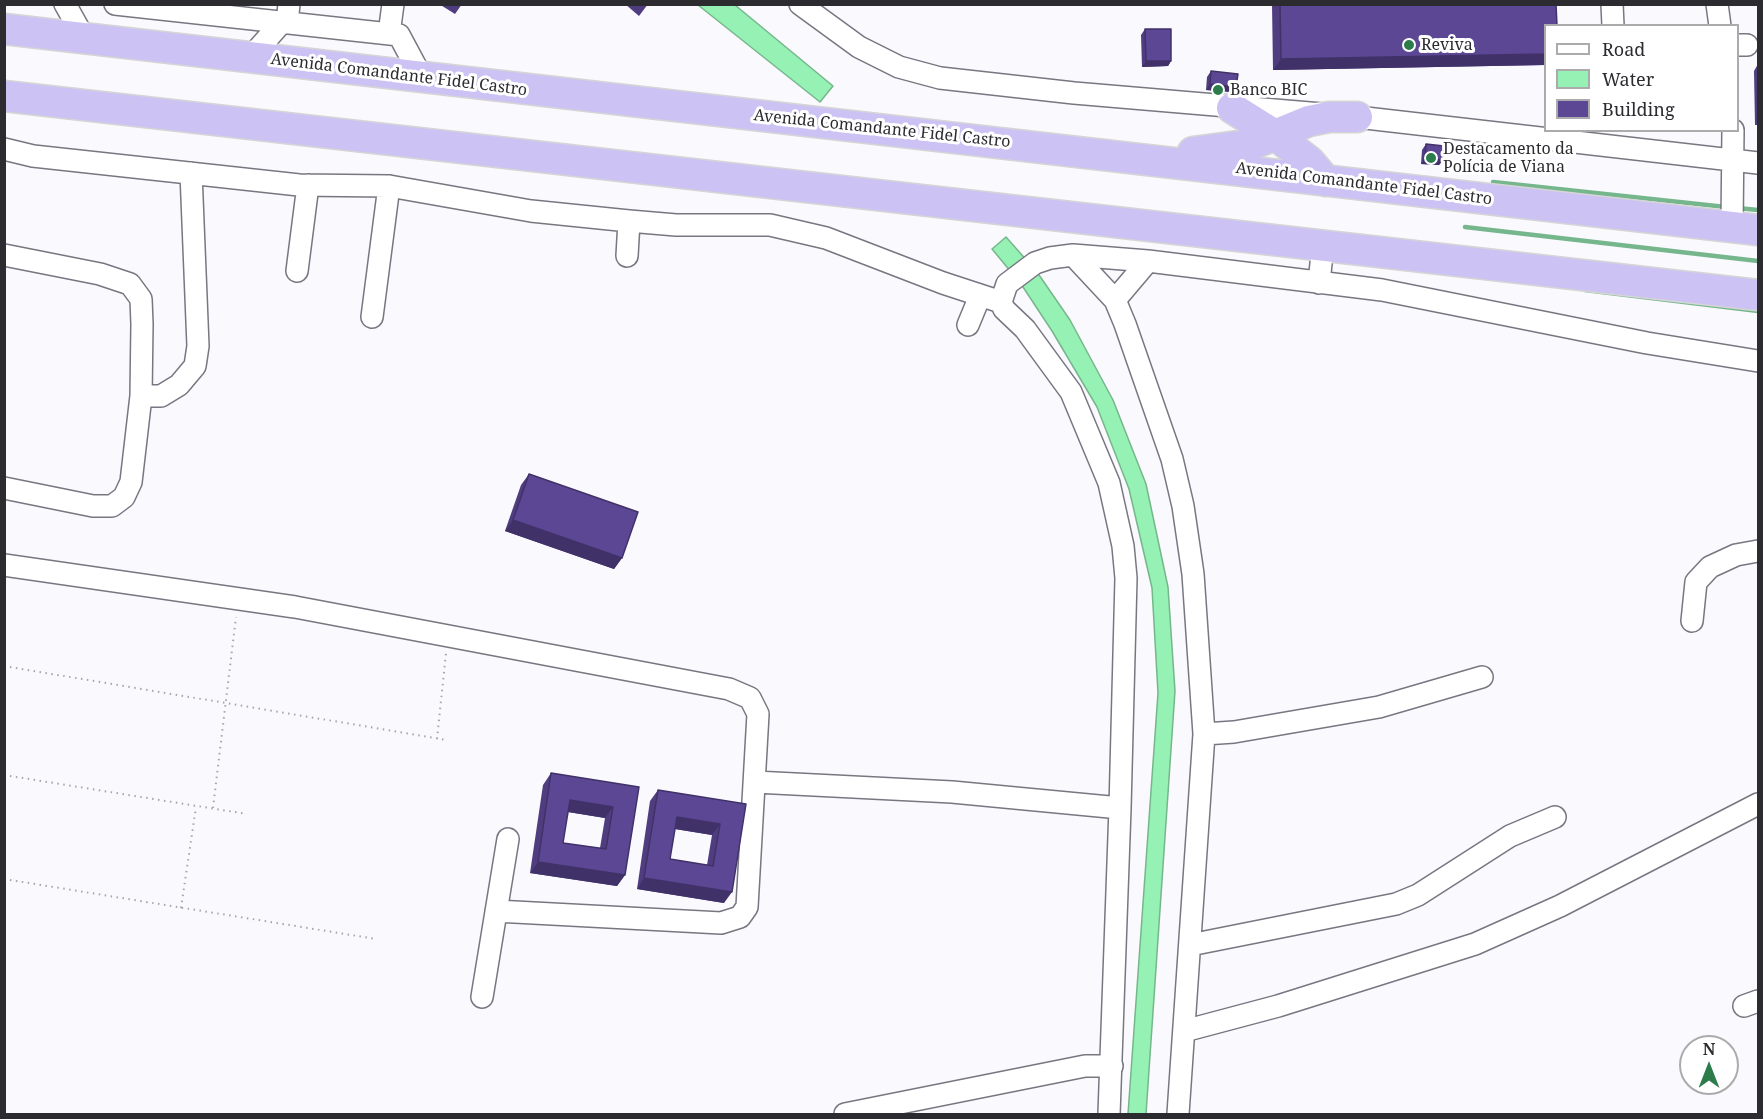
<!DOCTYPE html>
<meta charset="utf-8">
<style>
body{margin:0}
#map{position:relative;width:1763px;height:1119px;overflow:hidden;background:#faf9fe;font-family:"Noto Serif",serif}
canvas{display:block}
.frame{position:absolute;inset:0;border:6px solid #2c2b30;pointer-events:none}
.legend{position:absolute;left:1544px;top:24px;width:195px;height:108px;box-sizing:border-box;background:#fff;border:2px solid #abaaac;margin:0;padding:8px 10px;list-style:none;font-size:18px;color:#2c2b30}
.legend li{display:flex;align-items:center;gap:12px;height:30px}
.legend b{width:30px;border:2px solid #abaaac}
.north{position:absolute;left:1679px;top:1035px;width:60px;height:60px;box-sizing:border-box;background:#fff;border:2px solid #abaaac;border-radius:50%;rotate:0deg;font-size:16px;font-weight:700;line-height:24px;text-align:center;color:#2c2b30}
.north::after{content:'';display:block;margin:auto;width:21px;height:27px;background:#2b7b4b;clip-path:polygon(50% 0,100% 100%,50% 72%,0 100%)}
</style>
<div id="map">
<canvas width="1763" height="1119"></canvas>
<div class="frame"></div>
<ul class="legend">
<li><b style="height:8px;background:#fff"></b>Road</li>
<li><b style="height:16px;background:#96f1b4"></b>Water</li>
<li><b style="height:16px;background:#5c4795"></b>Building</li>
</ul>
<div class="north">N</div>
</div>
<script>
const g = document.querySelector('canvas').getContext('2d');
g.lineJoin = 'round';
function paint(path, color) { g.fillStyle = color; g.fill(path, 'evenodd'); }
const toPath = rows => new Path2D(rows.map(r => 'M' + r).join(''));
function strokePath(path, color, width, dash) { g.strokeStyle = color; g.lineWidth = width; g.lineCap = dash ? 'butt' : 'round'; g.setLineDash(dash || []); g.stroke(path); }
function drawText(font, color, halo, rows, align = 'center') {
  g.font = font + ' "Noto Serif",serif'; g.lineWidth = 6; g.setLineDash([]); g.textBaseline = 'middle'; g.strokeStyle = halo; g.fillStyle = color; for (const [text, x, y, turn = 0] of rows) {
    g.save(); g.translate(x, y); g.rotate((+turn || 0) * Math.PI / 180); g.textAlign = isNaN(turn) ? turn : align; if (halo) g.strokeText(text, 0, 0); g.fillText(text, 0, 0); g.restore();
  }
}
const water = toPath([
 [698,5,735,5,833,86,820,102,698,5],
 [1006,237,1037,272,1070,320,1113,400,1146,484,1168,587,1175,691,1146,1114,1128,1114,1158,693,1152,588,1129,489,1097,407,1052,331,1021,284,992,249,1006,237]
]);
paint(water, '#96f1b4');
strokePath(water, '#76b68c', 1.5);
strokePath(toPath([
 [1493,182,1726,207],
 [1737,208,1758,210],
 [1465,227,1758,261],
 [1585,290,1758,311]
]), '#76b68c', 4.5);
const minor = toPath([
 [65,4,84,38],
 [115,4,399,35,422,78],
 [800,4,859,47,899,67,940,78,1074,93,1357,117,1758,163],
 [1612,4,1613,26],
 [1717,4,1720,26],
 [287,23,289,4],
 [389,34,393,4],
 [1738,45,1747,45],
 [250,58,282,22],
 [4,149,33,156,299,185,389,186,531,211,629,221,676,225,770,225,826,238,943,283,1001,302],
 [1732,227,1733,130],
 [4,255,100,274,130,284,141,299,142,324,141,396,131,482,124,497,112,506,93,506,4,488],
 [1073,255,1115,300,1125,324,1172,459,1183,506,1193,574,1204,734,1178,1114],
 [627,256,629,221],
 [297,271,308,185],
 [1319,283,1323,244],
 [1115,300,1148,261],
 [372,317,389,186],
 [968,325,980,296],
 [141,396,161,396,179,385,195,366,198,346,191,173],
 [4,565,295,607,729,689,750,698,758,714,747,907,740,917,721,923,496,911],
 [1692,621,1696,582,1710,567,1736,555,1758,551],
 [1204,734,1234,732,1379,707,1482,677],
 [755,782,952,792,1120,808],
 [1190,945,1396,904,1418,895,1510,836,1555,817],
 [482,997,508,839],
 [1744,1006,1758,1001],
 [1184,1031,1278,1006,1475,944,1560,906,1758,804],
 [845,1114,1085,1066,1112,1066],
 [1109,1114,1120,808,1126,578,1123,546,1109,483,1071,392,1025,329,1004,309,1001,302,1007,284,1035,263,1050,258,1073,255,1148,261,1382,290,1647,343,1758,361]
]);
const highway = toPath([
 [4,29,1758,230],
 [4,96,1758,295],
 [1232,108,1275,135,1309,161,1326,181],
 [1193,152,1253,144,1309,121,1329,117,1357,117]
]);
strokePath(minor, '#787681', 24);
strokePath(highway, '#d5d5d6', 33);
strokePath(toPath([
 [4,666,447,740],
 [437,739,446,653],
 [4,775,247,814],
 [213,808,236,617],
 [4,879,376,939],
 [181,908,196,807]
]), '#a6a5aa', 2, [1.5, 4.5]);
strokePath(minor, '#fff', 21);
strokePath(highway, '#ccc3f4', 30);
paint(toPath([
 [439,4,462,4,455,14],
 [625,4,648,4,639,16],
 [1272,4,1556,4,1545,26,1545,65,1273,70],
 [1145,29,1171,61,1168,66,1142,67,1141,35],
 [1758,64,1758,125,1755,125,1754,71],
 [1211,71,1232,92,1206,90,1207,77],
 [1426,144,1443,160,1439,165,1421,164,1422,150],
 [529,474,622,558,614,569,505,531,521,485],
 [551,773,639,787,625,875,617,886,530,873,543,785],
 [568,812,605,818,600,848,563,843],
 [658,790,746,804,724,903,637,889,650,801],
 [675,829,712,835,707,865,670,859]
]), '#4f3d80');
paint(toPath([
 [254,4,270,4,269,6],
 [1545,54,1545,65,1273,70,1281,59],
 [1146,61,1171,61,1168,66,1142,67],
 [1210,84,1236,87,1232,92,1206,90],
 [1425,158,1443,160,1439,165,1421,164],
 [513,520,622,558,614,569,505,531],
 [570,800,613,807,605,818,562,811],
 [677,817,720,824,712,835,669,828],
 [538,862,625,875,617,886,530,873],
 [644,878,732,892,724,903,637,889]
]), '#403268');
const building = toPath([
 [1280,4,1556,4,1557,26,1545,26,1545,54,1281,59,1280,4],
 [1145,29,1171,29,1171,61,1146,61,1145,29],
 [1211,71,1238,74,1236,87,1210,84,1211,71],
 [1426,144,1444,146,1443,160,1425,158,1426,144],
 [529,474,638,512,622,558,513,520,529,474],
 [551,773,639,787,625,875,538,862,551,773],
 [570,800,613,807,606,849,563,843,570,800],
 [658,790,746,804,732,892,644,878,658,790],
 [677,817,720,824,713,866,670,859,677,817]
]);
paint(building, '#5c4795');
strokePath(building, '#403268', 1.5);
for (const [x, y, r, color] of [
 [1409,45,6,"#2b7b4b"],
 [1218,90,6,"#2b7b4b"],
 [1431,158,6,"#2b7b4b"]
]) { const dot = new Path2D(); dot.arc(x, y, r, 0, 2 * Math.PI); g.fillStyle = color; g.fill(dot); strokePath(dot, '#fff', 2); }
drawText('16px', '#2c2b30', '#fff', [
 ["Reviva",1421,45],
 ["Banco BIC",1230,90],
 ["Destacamento da",1443,149],
 ["Polícia de Viana",1443,167]
], 'left');
drawText('16px', '#2c2b30', '#fff', [
 ["Avenida Comandante Fidel Castro",399,75,7],
 ["Avenida Comandante Fidel Castro",882,129,6],
 ["Avenida Comandante Fidel Castro",1364,184,7]
]);
</script>
